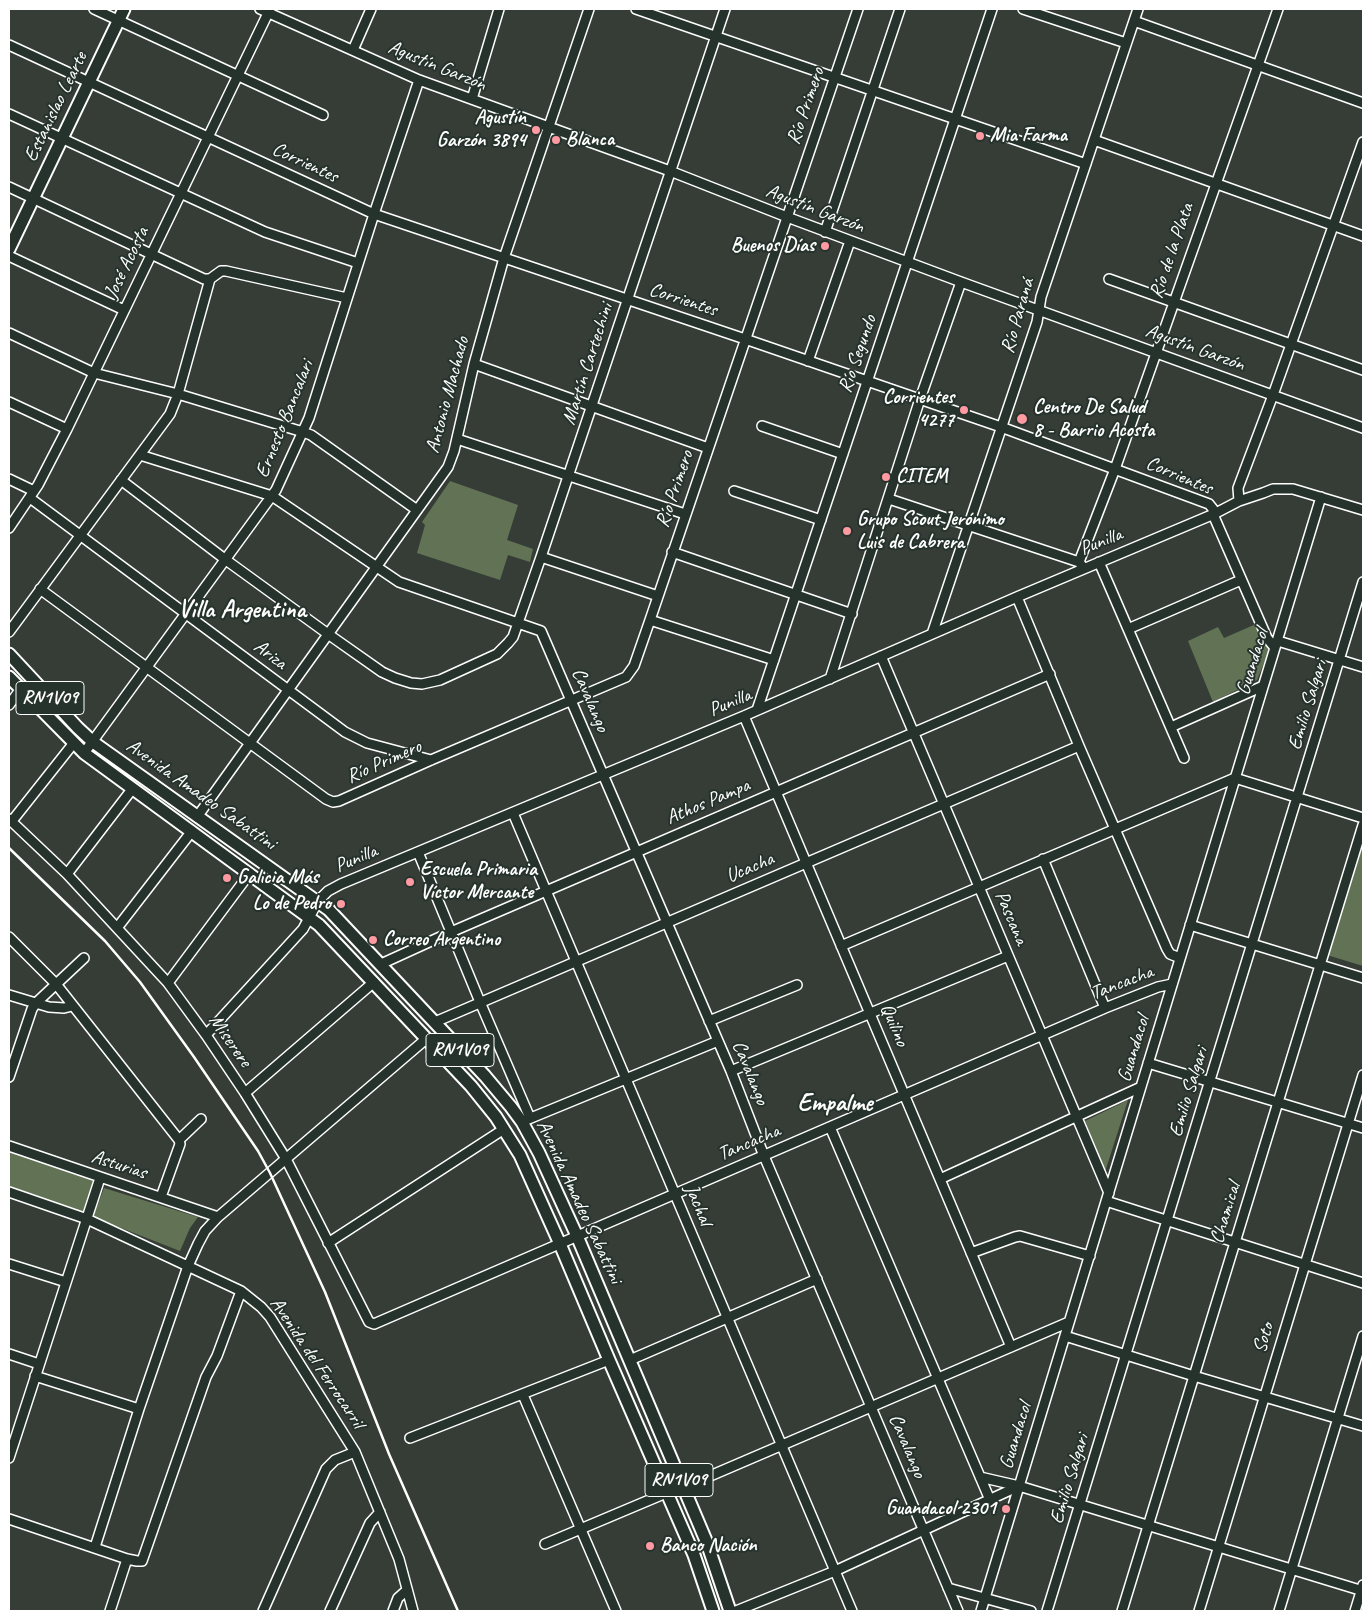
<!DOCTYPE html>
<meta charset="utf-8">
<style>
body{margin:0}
#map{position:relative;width:1372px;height:1620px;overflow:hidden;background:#353d36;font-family:Caveat,sans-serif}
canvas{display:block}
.frame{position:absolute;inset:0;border:10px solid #fff;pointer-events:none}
</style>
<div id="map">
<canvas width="1372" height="1620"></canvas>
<div class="frame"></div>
</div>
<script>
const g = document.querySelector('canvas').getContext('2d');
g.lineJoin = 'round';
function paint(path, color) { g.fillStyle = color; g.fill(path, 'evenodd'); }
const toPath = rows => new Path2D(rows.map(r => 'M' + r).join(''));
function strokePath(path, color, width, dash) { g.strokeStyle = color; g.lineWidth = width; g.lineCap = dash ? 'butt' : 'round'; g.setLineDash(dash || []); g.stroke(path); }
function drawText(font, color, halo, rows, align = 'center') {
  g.font = font + ' Caveat,sans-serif'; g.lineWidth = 4; g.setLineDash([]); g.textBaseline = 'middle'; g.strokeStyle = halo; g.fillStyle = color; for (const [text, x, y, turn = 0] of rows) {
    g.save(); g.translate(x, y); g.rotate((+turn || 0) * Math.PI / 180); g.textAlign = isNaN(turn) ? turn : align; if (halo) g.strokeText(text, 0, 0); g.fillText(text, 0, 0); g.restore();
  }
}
paint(toPath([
 [450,481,518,505,507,540,533,549,530,562,508,555,500,580,417,553,425,525,422,522],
 [1256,624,1269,651,1257,680,1213,702,1188,641,1218,627,1224,638],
 [1363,837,1363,966,1327,955],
 [1128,1100,1105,1172,1085,1121],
 [9,1150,97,1179,85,1216,9,1189],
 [104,1188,198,1217,190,1228,180,1251,93,1217]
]), '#627355');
const minor = toPath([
 [94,9,323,115],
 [260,9,419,80,670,171,787,217,961,282,1363,428],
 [636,9,1086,164],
 [1023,9,1126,43],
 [1134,21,1363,103],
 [9,45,374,214,745,339,1001,427,1209,504,1213,509,1215,519,1267,638,1275,648],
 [353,50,371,9],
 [472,99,499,9],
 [9,114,265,232,358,263],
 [1094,140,1363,236],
 [9,187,204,279,210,279,221,271,226,271,347,298],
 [825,232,900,9],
 [9,256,124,310],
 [1109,279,1363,370],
 [9,333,94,373,178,394,303,432,311,435,417,510],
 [808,361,850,241],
 [474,364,708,448],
 [9,402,67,429],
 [762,426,843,454],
 [457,439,685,514],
 [140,455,272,496,399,582,541,631,731,1071,764,1156,958,1611],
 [9,479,34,491],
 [121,480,226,560,328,634,382,672,395,678,411,683,422,684,440,680,497,654,508,643,513,637,541,557,725,9],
 [734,491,821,520],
 [30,498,345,732,367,743,431,760],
 [889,499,1079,562,1082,566],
 [1239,501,1238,488,1273,395,1363,142],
 [9,528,38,485,67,429,270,9],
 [672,552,852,614],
 [541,557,658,596],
 [1079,562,1115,469,1278,9],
 [1099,562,1184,758],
 [40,589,326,799,333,802,339,801,431,760,626,677,634,666,650,620,858,9],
 [1017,597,1079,746,1167,949,1170,954,1180,958],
 [650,620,774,660],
 [1128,629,1241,580],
 [9,632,170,414,178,394,210,279],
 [932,634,1037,322,1041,297,1138,9],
 [1278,641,1363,667],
 [881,656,1109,1193],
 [830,679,920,399,961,282],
 [9,705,20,690],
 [757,710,992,9],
 [744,716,1011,1347],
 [1171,727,1263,686],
 [84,753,276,490,309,418,374,214,419,80],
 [1235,778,1363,818],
 [513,813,852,1611],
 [197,817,448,467,454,451,474,364,504,258,589,9],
 [9,819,67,874,117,928,168,983,206,1035,245,1093,286,1159,369,1322,374,1324,1105,1008,1158,987,1172,984],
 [12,821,73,744],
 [418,852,480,1002,530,1118],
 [1043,859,1105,1008],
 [67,874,133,788],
 [1190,925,1363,978],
 [117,928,192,831],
 [9,937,56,984,179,1140],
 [841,946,1235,778],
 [381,964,451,932,1050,674],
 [168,983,250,873],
 [9,995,49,1007,64,1008,72,1006],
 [709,1021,797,985],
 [435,1022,1079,746],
 [206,1035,303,929,318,901,328,891,341,884,744,716,1017,597,1214,514,1239,501,1263,493,1273,489,1293,489,1363,510],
 [1148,1063,1363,1128],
 [731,1071,1008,956],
 [9,1077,32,1009,36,1003,84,958],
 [245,1093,374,982],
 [526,1120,718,1041],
 [830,1127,990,1500],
 [9,1146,218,1217],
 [940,1179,1141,1087],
 [9,1192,87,1219,241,1291,261,1307,270,1317,355,1452,399,1559,413,1611],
 [161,1197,180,1144,179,1140,201,1119],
 [1106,1201,1363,1283],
 [328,1243,504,1129],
 [971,1253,1015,1237,1020,1236,1090,1256],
 [9,1264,66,1282],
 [1065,1336,1194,1376,1363,1426],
 [9,1354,39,1364],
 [630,1360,817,1279],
 [35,1376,139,1409],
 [523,1395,616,1611],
 [410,1438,609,1360],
 [9,1458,100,1178],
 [980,1477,1019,1486,1363,1591],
 [682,1488,1069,1322],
 [9,1519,127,1559,137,1561,142,1561,206,1377,217,1356,241,1291],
 [545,1544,666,1493],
 [95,1547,139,1409,188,1266,198,1244,205,1231,218,1217,426,1039],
 [948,1588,1031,1611],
 [110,1611,127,1559],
 [263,1611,326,1469,335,1460,355,1452],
 [330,1611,370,1523,380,1512],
 [393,1611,398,1598,407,1590],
 [736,1611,835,1571,1019,1486],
 [981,1611,1321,497],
 [1047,1611,1363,582],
 [1122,1611,1363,825],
 [1199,1611,1363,1075],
 [1279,1611,1363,1336],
 [1355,1611,1363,1585]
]);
const major = toPath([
 [9,249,124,9],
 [9,654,78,728,93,742,329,910,485,1076,511,1107,522,1122,539,1153,577,1236,707,1543,730,1611],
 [9,677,84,753,319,925,471,1086,496,1117,520,1155,560,1244,609,1360,694,1555,713,1611]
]);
strokePath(minor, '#fff', 12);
strokePath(major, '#fff', 15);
strokePath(minor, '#26332d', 9);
strokePath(major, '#26332d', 11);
strokePath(toPath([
 [9,848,105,941,140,982,194,1057,258,1151,270,1173,325,1292,389,1454,458,1611]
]), '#fff', 2.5);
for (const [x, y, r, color] of [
 [536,130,5,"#ff9aa2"],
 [980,136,5,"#ff9aa2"],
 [556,140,5,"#ff9aa2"],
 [825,246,5,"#ff9aa2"],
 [964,410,5,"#ff9aa2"],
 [1022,419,6,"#ff9aa2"],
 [886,477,5,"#ff9aa2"],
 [847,531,5,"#ff9aa2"],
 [227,878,5,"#ff9aa2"],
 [410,882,5,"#ff9aa2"],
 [341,904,5,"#ff9aa2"],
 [373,940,5,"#ff9aa2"],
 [1006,1509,5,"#ff9aa2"],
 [650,1546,5,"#ff9aa2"]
]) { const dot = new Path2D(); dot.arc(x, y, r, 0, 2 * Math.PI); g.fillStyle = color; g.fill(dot); strokePath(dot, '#26332d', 2); }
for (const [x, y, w] of [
 [50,698,68],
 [460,1050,68],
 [679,1480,68]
]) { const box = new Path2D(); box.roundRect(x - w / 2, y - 16.5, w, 33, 4); g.fillStyle = '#26332d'; g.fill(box); strokePath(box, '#fff', 1); }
drawText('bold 19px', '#fff', null, [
 ["RN1V09",50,698],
 ["RN1V09",460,1050],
 ["RN1V09",679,1480]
]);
drawText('20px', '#fff', '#26332d', [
 ["Agustín Garzón",437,66,22],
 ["Río Primero",806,106,-71],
 ["Estanislao Learte",56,107,-64],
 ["Corrientes",305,163,25],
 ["Agustín Garzón",815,209,21],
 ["Río de la Plata",1172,251,-71],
 ["José Acosta",127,263,-64],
 ["Corrientes",683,300,18],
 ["Río Paraná",1018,316,-74],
 ["Agustín Garzón",1195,348,20],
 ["Río Segundo",858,354,-71],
 ["Martín Cartechini",588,364,-72],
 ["Antonio Machado",448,395,-75],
 ["Ernesto Bancalari",285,419,-68],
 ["Corrientes",1179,476,23],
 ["Río Primero",675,489,-71],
 ["Punilla",1101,542,-22],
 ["Ariza",270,655,37],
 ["Guandacol",1253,662,-73],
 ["Cavalango",590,700,67],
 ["Punilla",730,703,-23],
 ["Emilio Salgari",1308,705,-73],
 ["Río Primero",384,762,-24],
 ["Avenida Amadeo Sabattini",201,795,35],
 ["Athos Pampa",708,802,-23],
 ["Punilla",356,859,-23],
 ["Ucacha",750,868,-23],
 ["Pascana",1011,918,67],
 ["Tancacha",1122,983,-21],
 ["Quilino",894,1025,67],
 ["Miserere",230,1041,55],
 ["Guandacol",1134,1049,-73],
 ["Cavalango",750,1073,68],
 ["Emilio Salgari",1189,1092,-73],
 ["Tancacha",749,1143,-23],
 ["Asturias",119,1165,18],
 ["Avenida Amadeo Sabattini",579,1202,65],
 ["Jachal",698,1205,67],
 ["Chamical",1226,1213,-73],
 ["Soto",1264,1338,-73],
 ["Avenida del Ferrocarril",317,1363,56],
 ["Guandacol",1016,1436,-73],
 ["Cavalango",907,1446,67],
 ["Emilio Salgari",1070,1479,-73]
]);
drawText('bold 20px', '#fff', '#26332d', [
 ["Agustín",526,118,"right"],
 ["Garzón 3894",526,141,"right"],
 ["Mia Farma",990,136],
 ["Blanca",566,140],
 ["Buenos Días",815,246,"right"],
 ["Corrientes",954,398,"right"],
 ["4277",954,421,"right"],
 ["Centro De Salud",1033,408],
 ["8 - Barrio Acosta",1033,431],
 ["CITEM",896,477],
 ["Grupo Scout Jerónimo",857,520],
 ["Luis de Cabrera",857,543],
 ["Escuela Primaria",420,870],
 ["Víctor Mercante",420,893],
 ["Galicia Más",237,878],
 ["Lo de Pedro",331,904,"right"],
 ["Correo Argentino",383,940],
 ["Guandacol 2301",996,1509,"right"],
 ["Banco Nación",660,1546]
], 'left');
drawText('bold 25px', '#fff', '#26332d', [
 ["Villa Argentina",242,610],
 ["Empalme",835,1103]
]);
</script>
